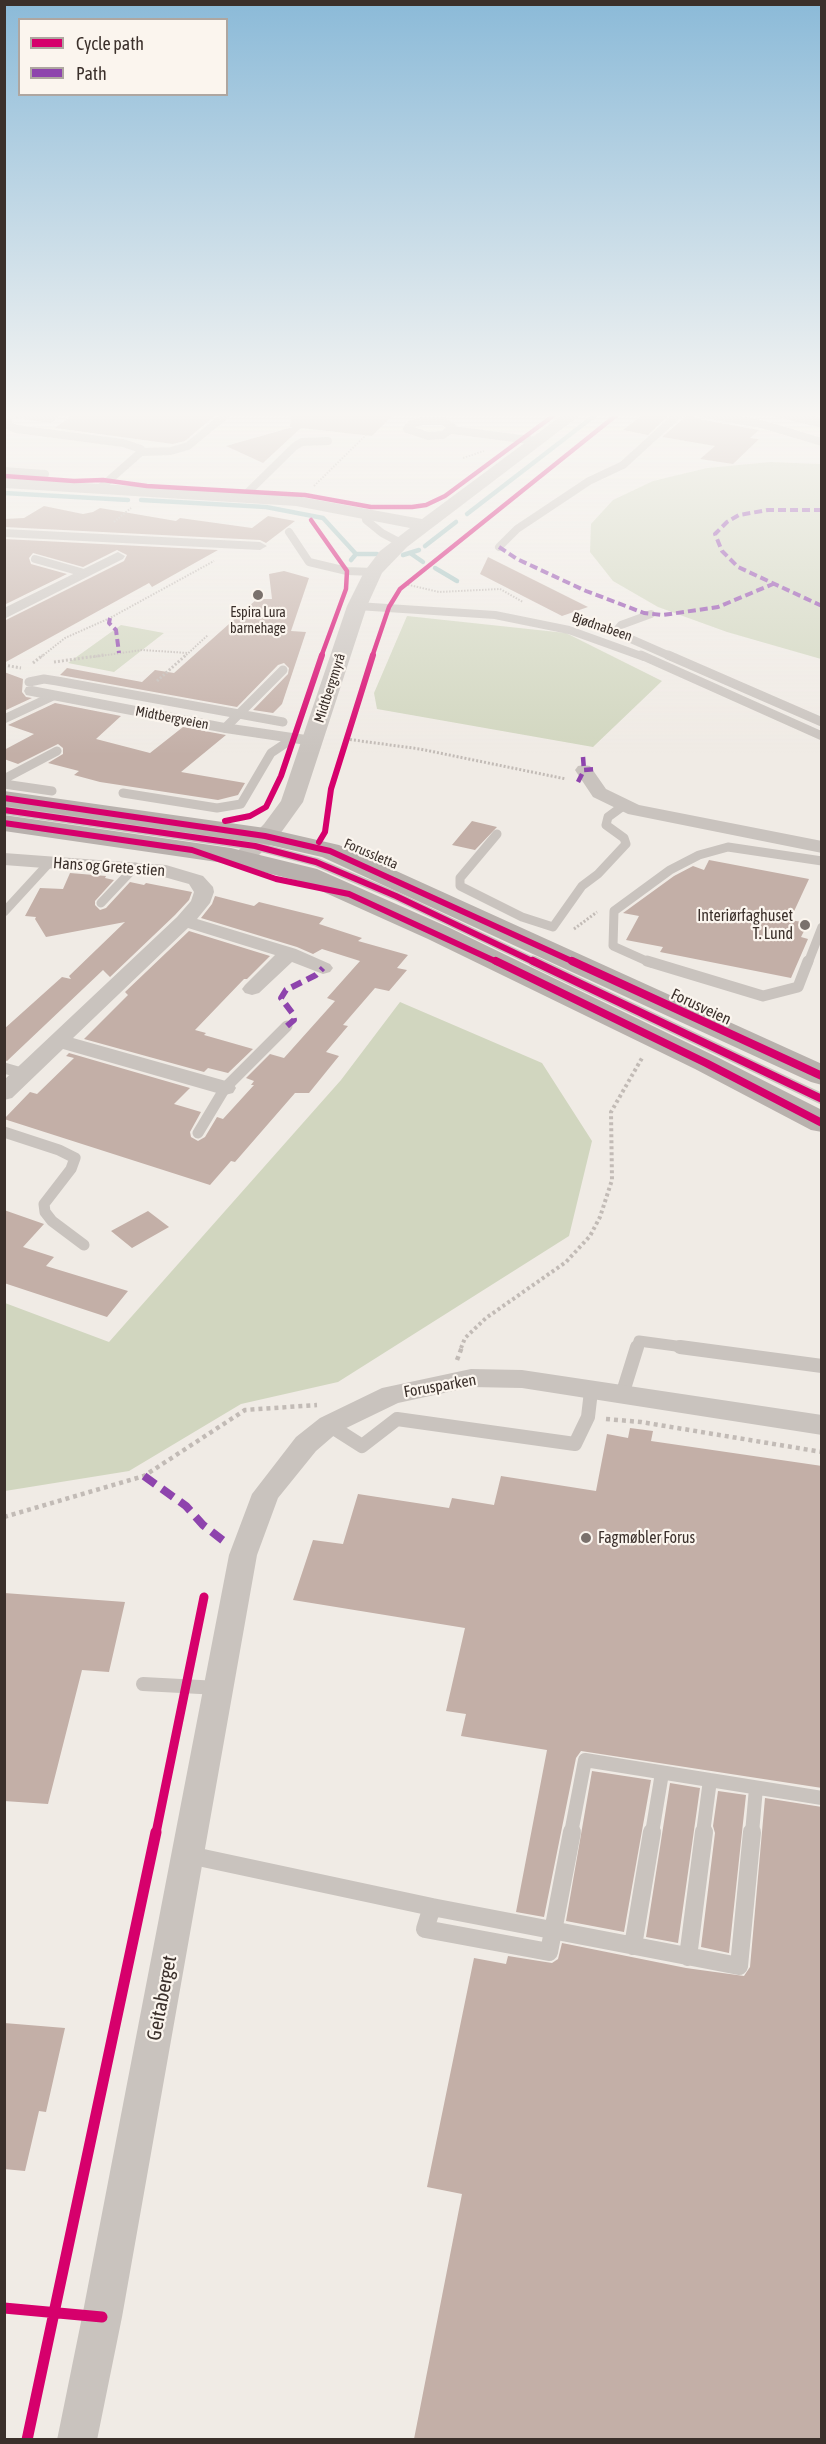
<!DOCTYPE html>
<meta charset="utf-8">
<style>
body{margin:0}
#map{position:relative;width:826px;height:2444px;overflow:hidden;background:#f0ebe5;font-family:"Asap Condensed",sans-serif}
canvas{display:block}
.frame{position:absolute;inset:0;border:6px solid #3b302b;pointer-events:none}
.legend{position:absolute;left:18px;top:18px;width:210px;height:78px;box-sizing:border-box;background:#fbf5ee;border:2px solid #aea6a0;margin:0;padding:8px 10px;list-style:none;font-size:18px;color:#3b302b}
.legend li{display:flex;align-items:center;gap:12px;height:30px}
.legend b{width:30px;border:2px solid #aea6a0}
</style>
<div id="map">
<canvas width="826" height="2444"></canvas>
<div class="frame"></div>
<ul class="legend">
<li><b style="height:8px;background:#d6006c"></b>Cycle path</li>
<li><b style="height:8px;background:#8e44ad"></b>Path</li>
</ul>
</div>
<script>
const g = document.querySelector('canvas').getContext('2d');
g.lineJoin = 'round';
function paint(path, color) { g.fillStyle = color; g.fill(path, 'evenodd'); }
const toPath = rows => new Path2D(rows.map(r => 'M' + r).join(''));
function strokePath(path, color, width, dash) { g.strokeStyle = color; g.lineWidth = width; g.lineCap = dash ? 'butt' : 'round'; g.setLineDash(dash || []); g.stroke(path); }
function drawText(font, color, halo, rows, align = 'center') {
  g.font = font + ' "Asap Condensed",sans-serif'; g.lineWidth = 4.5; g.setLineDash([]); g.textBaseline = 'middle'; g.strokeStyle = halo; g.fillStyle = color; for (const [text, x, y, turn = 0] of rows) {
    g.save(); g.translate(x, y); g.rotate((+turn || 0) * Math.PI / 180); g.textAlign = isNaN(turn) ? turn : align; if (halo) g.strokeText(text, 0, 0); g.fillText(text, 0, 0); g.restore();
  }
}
paint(toPath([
 [770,462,821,464,821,659,727,632,658,607,613,581,590,552,591,524,613,500,653,481,707,468],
 [407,616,566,633,662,681,593,747,377,709,374,693],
 [121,625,164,633,114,672,68,663],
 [400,1002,542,1063,592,1141,569,1236,338,1382,241,1404,129,1471,5,1491,5,1303,109,1342,341,1080]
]), '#d1d6bf');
strokePath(toPath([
 [4,493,128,500],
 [141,500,266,507,323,518,356,554],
 [467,514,598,413],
 [425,546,456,522],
 [410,553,423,562],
 [403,555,419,550],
 [351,560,356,554,377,554],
 [435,568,457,581]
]), '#a1c2c1', 4.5);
paint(toPath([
 [75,413,218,413,185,441,173,444,55,428],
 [291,413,395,413,372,436,301,428,263,463,226,446,293,427,290,427],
 [645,413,671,413,648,435,623,430],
 [689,414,698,419,759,430,750,438,759,439,733,464,700,459,715,446,662,437],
 [44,506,83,514,93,512,100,508,176,521,180,518,252,528,268,516,295,521,266,543,260,540,4,527,4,519,24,518],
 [4,539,218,550,152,587,149,583,4,663,4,621,124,561,127,555,117,550,83,567,33,553,29,558,31,564,67,574,4,605],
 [488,557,588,607,562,616,480,574],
 [284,571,309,578,291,631,306,632,282,704,273,713,253,710,288,674,289,668,284,663,278,665,237,707,60,675,67,668,142,682,155,670,174,673,257,599,272,599,269,574],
 [4,672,23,679,22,692,26,697,32,698,4,711],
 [55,703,121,716,96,739,150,753,183,727,226,735,181,772,245,783,238,795,218,800,100,782,74,775,79,771,48,763,63,754,63,748,58,744,18,764,4,759,4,750,34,734,8,725],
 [472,821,497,827,475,850,452,845],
 [709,860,809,879,790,920,808,923,801,937,808,939,791,978,660,952,663,947,626,940,639,916,623,913,674,876,693,866,704,870],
 [70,873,106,876,105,878,114,880,95,901,95,905,100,910,106,908,130,882,144,885,146,883,192,892,189,900,175,915,110,977,103,970,7,1061,4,1060,4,1029,62,977,71,979,69,976,125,922,46,937,35,919,36,917,25,916,40,888,63,889],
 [215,896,254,906,259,902,324,918,319,924,362,938,358,941,408,955,397,968,407,970,389,991,375,988,343,1025,348,1026,326,1052,339,1056,309,1093,295,1093,235,1162,231,1161,210,1185,4,1119,30,1092,37,1094,74,1058,66,1056,69,1053,190,1088,174,1104,201,1112,190,1132,191,1137,198,1141,205,1137,217,1117,223,1119,254,1085,251,1085,254,1081,246,1078,270,1054,284,1058,335,1001,327,998,360,961,322,949,313,954,297,947,201,918,212,904],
 [189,931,270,956,247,979,244,979,195,1030,206,1033,204,1035,253,1049,228,1073,208,1068,204,1072,84,1039,128,995,125,992],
 [4,1210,44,1224,23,1247,54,1257,46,1266,128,1291,107,1317,4,1283],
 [148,1211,169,1227,132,1248,111,1231],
 [630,1428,653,1431,651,1441,822,1466,822,1788,581,1751,576,1758,544,1917,516,1912,547,1750,461,1736,466,1714,446,1711,465,1628,293,1600,313,1540,343,1544,358,1494,449,1508,452,1498,494,1505,501,1476,596,1491,607,1434,628,1438],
 [4,1593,125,1602,109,1672,82,1670,48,1804,4,1801],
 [592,1771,651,1780,624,1932,566,1921],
 [670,1783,700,1788,678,1943,646,1937],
 [718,1791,746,1795,729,1953,701,1947,715,1833,713,1826],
 [765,1798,822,1807,822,2439,414,2439,462,2194,427,2187,474,1958,506,1964,508,1956,552,1963,558,1959,562,1943,686,1968,744,1976,750,1967],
 [4,2023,65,2028,46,2112,39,2111,25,2171,4,2169]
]), '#c3afa7');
strokePath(toPath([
 [463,458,484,451],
 [314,486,366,435],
 [114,522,131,508],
 [405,584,439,592,500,589,523,602],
 [41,657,65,638,110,618,214,561],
 [93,657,142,650,188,653],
 [184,657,208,635]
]), '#c2bbb6', 2, [1.5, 1.5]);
strokePath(toPath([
 [54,662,104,655],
 [33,663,43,655],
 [4,665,21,668],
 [157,681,186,655],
 [346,739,420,749,566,779],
 [574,929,597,912]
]), '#c2bbb6', 3, [2, 2]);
strokePath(toPath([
 [461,1348,465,1338,486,1318,566,1262,590,1236,600,1217,612,1180,611,1112,642,1058]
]), '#c2bbb6', 4, [3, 3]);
strokePath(toPath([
 [457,1360,462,1347],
 [606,1419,641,1422,822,1452],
 [4,1517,144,1476,245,1410,317,1405]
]), '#c2bbb6', 4.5, [4, 4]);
strokePath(toPath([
 [11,413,7,417,9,426,16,429,123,443,141,449,141,452],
 [12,413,50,419,56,413],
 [699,413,761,424,822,442],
 [422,421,443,421,453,428,443,435,428,436,407,429,411,424,422,421],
 [452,430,537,441],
 [4,471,45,474],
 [99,489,141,452,171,451,188,446,228,413],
 [243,497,295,446,302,442,328,441],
 [366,513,366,520,382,533,401,543],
 [289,532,309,562,347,571,373,572],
 [499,547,517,529,589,481,623,465,680,413,683,413],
 [35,559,84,573],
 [357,606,495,615,569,630,644,657],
 [651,614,621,625,615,632,672,657]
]), '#c9c3be', 8);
strokePath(toPath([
 [641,655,822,736],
 [668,655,822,722],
 [29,682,44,679,57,681,283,722],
 [4,719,53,696],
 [225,728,283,670],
 [4,779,57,751],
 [4,784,52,791],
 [123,793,217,808,241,804,271,753,292,739],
 [4,810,255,846,316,862,396,896,536,963],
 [497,834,460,878,460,886,522,917,553,927,582,886,598,874,626,844,624,838,606,825,608,817,623,806],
 [101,903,135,867],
 [4,912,49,863],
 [651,963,613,946,614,911,670,870,699,855,728,847,822,861],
 [808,963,822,927]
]), '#c9c3be', 9);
strokePath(toPath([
 [533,961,822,1099],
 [647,961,763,996,798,987,808,961],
 [4,1068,25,1074],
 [4,1132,59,1150,75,1158,71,1169,44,1204,45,1212,52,1221,84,1245],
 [198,1133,225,1088,287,1026],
 [637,1348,639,1341,691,1348]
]), '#c9c3be', 11);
strokePath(toPath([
 [680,1347,822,1366],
 [622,1395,637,1347],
 [329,1425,362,1446,397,1419,575,1444,588,1417,591,1391],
 [143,1684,219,1688],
 [571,1833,585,1760,822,1798],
 [652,1833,662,1773],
 [703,1833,710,1780],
 [752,1833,756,1788]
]), '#c9c3be', 14);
strokePath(toPath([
 [189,1855,432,1907,425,1929,549,1952,572,1832],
 [432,1907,739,1966,752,1832],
 [633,1946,652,1832],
 [688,1957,704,1832]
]), '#c9c3be', 18);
paint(toPath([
 [4,529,260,542,267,546,260,550,4,537,4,529],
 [118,552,125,556,123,559,4,619,4,608,118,552],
 [32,686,225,723,313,736,319,737,322,741,319,745,313,746,225,733,26,695,24,691,26,687,32,686],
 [584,765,590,766,606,789,639,805,822,841,822,853,628,814,593,797,575,770,578,766,584,765],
 [4,853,166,865,203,876,213,887,214,892,210,903,197,919,296,949,330,964,333,968,330,972,323,974,292,962,259,993,252,995,245,993,242,989,245,985,275,955,188,928,73,1038,233,1083,236,1088,233,1093,225,1095,217,1093,63,1049,12,1098,4,1100,4,1080,177,917,191,901,194,892,189,884,164,877,4,865,4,853],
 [471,1369,522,1370,822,1415,822,1435,522,1388,471,1387,398,1403,338,1432,316,1451,278,1498,257,1555,122,2317,97,2440,57,2440,82,2317,229,1555,252,1494,296,1437,320,1418,382,1388,471,1369]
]), '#c9c3be');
paint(toPath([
 [565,413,583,413,407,547,382,573,367,606,303,802,280,834,251,863,243,865,235,863,231,858,264,824,281,801,347,606,364,572,380,551,410,528,296,506,4,488,4,478,296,496,422,519,565,413],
 [771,413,800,413,822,418,822,428,773,416,771,413]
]), '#c9c3be');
paint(toPath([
 [4,791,265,828,339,845,822,1064,822,1085,811,1082,322,857,265,844,4,806,4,791],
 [4,815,231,848,317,869,448,927,717,1057,822,1110,822,1132,811,1130,695,1069,428,939,299,881,231,864,4,831,4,815]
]), '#b8b1ad');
strokePath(toPath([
 [822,510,768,510,739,515,727,522,715,534,722,551,738,567,822,606],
 [499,547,517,559,586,591,644,613,663,615,718,607,773,584],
 [110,618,109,623,116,630,119,653]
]), '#8e44ad', 4, [8, 4]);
strokePath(toPath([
 [583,757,584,770],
 [578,782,584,770,597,769]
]), '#8e44ad', 4.5, [9, 4.5]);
strokePath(toPath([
 [287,1026,294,1020,293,1014,281,998,286,990,316,975,323,968]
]), '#8e44ad', 6, [11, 6]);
strokePath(toPath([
 [144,1476,186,1506,203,1525,225,1542]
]), '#8e44ad', 8, [14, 8]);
strokePath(toPath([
 [4,476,74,481,103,480,147,486,305,495,371,507,412,507,426,505,445,496,557,413],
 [311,520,347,571,346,589,321,657],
 [372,657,389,607,400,589,619,413]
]), '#d6006c', 4.5);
strokePath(toPath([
 [4,798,265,836,330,851,576,963],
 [4,810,255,846,316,862,396,896,536,963],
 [225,821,250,816,266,807,281,776,322,655],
 [4,823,192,850,276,879,349,894,499,963],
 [319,842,325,832,331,789,373,655]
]), '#d6006c', 6);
strokePath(toPath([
 [496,961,706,1063,822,1123],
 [533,961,822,1099],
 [572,961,822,1076]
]), '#d6006c', 8);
strokePath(toPath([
 [156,1833,204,1597]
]), '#d6006c', 9);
strokePath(toPath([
 [4,2308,102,2317],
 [27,2440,156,1832]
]), '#d6006c', 11);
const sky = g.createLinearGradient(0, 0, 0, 755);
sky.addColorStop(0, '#8bbad8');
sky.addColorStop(0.55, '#f8f6f3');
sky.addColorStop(1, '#f8f6f300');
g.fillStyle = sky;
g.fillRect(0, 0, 826, 755);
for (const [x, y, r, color] of [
 [258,595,6,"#7a716c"],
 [805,925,6,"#7a716c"],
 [586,1538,6,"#7a716c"]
]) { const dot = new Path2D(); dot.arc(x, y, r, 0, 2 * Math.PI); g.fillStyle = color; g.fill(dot); strokePath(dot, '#fbf5ee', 2); }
drawText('14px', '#3b302b', '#fbf5ee', [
 ["Espira Lura",258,613],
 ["barnehage",258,629]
]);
drawText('14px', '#3b302b', '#fbf5ee', [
 ["Bjødnabeen",602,627,19],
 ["Midtbergmyrå",330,688,-72],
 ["Midtbergveien",172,718,11],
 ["Forussletta",371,854,23]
]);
drawText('16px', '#3b302b', '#fbf5ee', [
 ["Hans og Grete stien",109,867,4],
 ["Forusveien",701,1007,25],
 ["Forusparken",440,1386,-10]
]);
drawText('16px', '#3b302b', '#fbf5ee', [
 ["Interiørfaghuset",793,916],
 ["T. Lund",793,934],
 ["Fagmøbler Forus",598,1538,"left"]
], 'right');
drawText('20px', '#3b302b', '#fbf5ee', [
 ["Geitaberget",162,1998,-79]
]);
</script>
